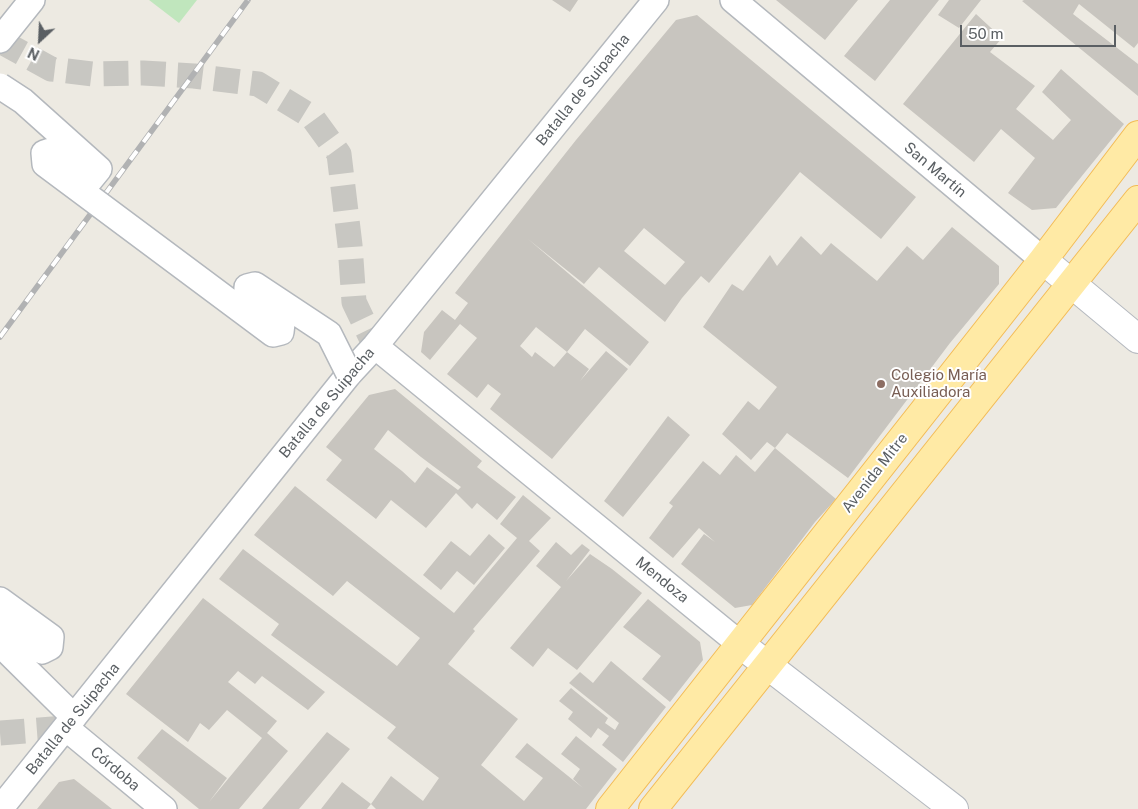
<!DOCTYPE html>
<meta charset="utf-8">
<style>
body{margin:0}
#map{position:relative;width:1138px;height:809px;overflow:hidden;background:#edeae2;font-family:"Public Sans",sans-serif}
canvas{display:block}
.north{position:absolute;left:15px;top:15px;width:50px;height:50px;-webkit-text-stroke:4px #fff;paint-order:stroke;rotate:205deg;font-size:14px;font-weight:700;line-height:20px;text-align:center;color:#5a5f63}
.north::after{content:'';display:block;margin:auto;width:18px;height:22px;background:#5a5f63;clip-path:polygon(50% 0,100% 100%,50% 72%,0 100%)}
.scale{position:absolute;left:960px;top:25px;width:156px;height:22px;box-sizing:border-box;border:2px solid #5a5f63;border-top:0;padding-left:6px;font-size:15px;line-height:18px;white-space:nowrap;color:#5a5f63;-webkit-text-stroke:4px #fff;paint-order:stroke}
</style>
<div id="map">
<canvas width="1138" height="809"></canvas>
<div class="north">N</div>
<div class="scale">50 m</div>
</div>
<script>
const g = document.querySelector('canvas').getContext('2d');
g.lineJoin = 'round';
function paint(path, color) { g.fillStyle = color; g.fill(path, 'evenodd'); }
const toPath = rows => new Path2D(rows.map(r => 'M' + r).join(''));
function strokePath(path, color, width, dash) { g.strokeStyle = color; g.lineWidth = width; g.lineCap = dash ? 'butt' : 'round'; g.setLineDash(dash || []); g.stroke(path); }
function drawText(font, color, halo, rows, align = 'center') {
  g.font = font + ' "Public Sans",sans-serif'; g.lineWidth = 4; g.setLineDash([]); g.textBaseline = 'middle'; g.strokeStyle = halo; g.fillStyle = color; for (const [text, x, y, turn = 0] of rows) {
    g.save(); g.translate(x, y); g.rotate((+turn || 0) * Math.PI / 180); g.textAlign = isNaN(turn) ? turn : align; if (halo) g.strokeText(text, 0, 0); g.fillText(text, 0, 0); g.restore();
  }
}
paint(toPath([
 [149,0,197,0,179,23]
]), '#c0e6bd');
paint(toPath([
 [552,0,578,0,570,12],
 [776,0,858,0,825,40],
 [890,0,939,0,875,81,844,56],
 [949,0,981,0,959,28,938,15],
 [1024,0,1138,0,1138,43,1134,48,1079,4,1073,14,1138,64,1138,96,1022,1],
 [976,14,1002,38,990,52,1035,86,1016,109,1053,140,1071,120,1042,92,1061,69,1124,124,1056,208,1032,210,1008,193,1035,158,1001,129,974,162,903,104],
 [697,15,916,197,881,239,800,172,709,283,701,276,682,298,665,322,599,267,584,284,528,239,649,342,630,366,585,329,567,352,536,327,520,346,532,357,535,352,554,367,567,352,589,369,580,381,606,351,628,369,552,459,490,409,501,394,488,384,477,398,447,374,477,338,460,324,430,360,421,352,424,332,442,310,455,320,468,303,455,293,576,140,676,20],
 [644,228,685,262,665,285,624,251],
 [952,227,999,266,999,284,950,343,848,478,787,433,775,448,767,442,751,460,722,434,748,401,759,410,777,387,703,327,732,284,743,291,770,255,777,266,801,236,821,255,831,243,877,281,907,246,923,260],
 [395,389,482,461,477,467,516,497,497,520,477,503,472,509,456,493,426,528,391,500,376,519,326,480,342,460,326,447,369,395],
 [388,430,421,457,461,487,458,490,427,467,415,483,402,471,374,449],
 [668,416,690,435,623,517,604,501],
 [775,448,836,499,815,522,752,605,735,608,681,564,704,534,715,542,699,528,673,558,649,538,673,506,669,503,703,461,720,475,736,455,755,472],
 [295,486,454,613,517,538,500,524,523,495,551,518,529,541,540,551,473,629,475,631,448,664,518,719,481,765,524,801,543,778,515,757,527,743,583,788,573,779,580,769,561,754,576,736,617,769,586,809,376,809,371,804,391,776,423,801,439,778,387,738,396,727,271,635,279,624,219,579,243,549,397,666,420,638,347,581,333,596,254,535],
 [489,534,505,548,474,585,457,571,441,590,423,575,451,541,470,556],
 [556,542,571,555,582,544,590,550,566,581,590,554,612,569,642,593,577,670,548,648,533,667,510,648,561,587,536,566],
 [203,598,325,692,308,710,262,676,255,684,238,671,228,682,277,721,267,733,288,751,239,809,199,809,137,758,162,729,227,778,209,802,262,738,227,710,209,730,200,723,188,742,126,694],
 [648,599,700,642,703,660,670,702,642,679,661,656,623,627],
 [611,661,666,707,623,762,602,745,609,736,598,728,591,738,568,719,573,712,559,701,571,688,608,718,605,723,615,730,619,723,569,683,580,672,593,683],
 [327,732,350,749,299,809,262,809],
 [74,779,112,809,37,809,59,782],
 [342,782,371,804,367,809,321,809]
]), '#c8c5bf');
strokePath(toPath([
 [0,41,51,69,92,74,143,73,194,76,258,84,312,117,339,154,350,245,354,302,375,346],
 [0,733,66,728]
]), '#c8c7c2', 25, [25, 12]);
const street = toPath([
 [733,0,1043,260],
 [0,40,32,0],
 [375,346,740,644],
 [0,600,51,637,50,647,42,651,2,623,0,624],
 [0,644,74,717],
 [66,728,164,809],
 [0,809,349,374,375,346,656,0]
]);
const secondary = toPath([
 [1043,260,1138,339],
 [740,644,954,809]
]);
const primary = toPath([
 [610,809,1043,260,1138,135],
 [653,809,1138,200]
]);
strokePath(street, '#b4b8bd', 28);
strokePath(secondary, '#b5b9bf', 30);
strokePath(primary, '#f3bb55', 30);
strokePath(street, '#fff', 25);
strokePath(secondary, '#fff', 28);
strokePath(primary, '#ffeaa5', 28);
const rail = toPath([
 [0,337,248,0]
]);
strokePath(rail, '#b1b2b3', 5.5);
strokePath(rail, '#fff', 4, [11]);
const streetBridge = toPath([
 [0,86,23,101,99,169,90,180,53,150,44,153,45,164,273,334,281,332,282,323,247,294,247,287,255,285,329,334,349,374]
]);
strokePath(streetBridge, '#b4b8bd', 28, []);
strokePath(streetBridge, '#fff', 25);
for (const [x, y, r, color] of [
 [881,384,5,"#8d6e63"]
]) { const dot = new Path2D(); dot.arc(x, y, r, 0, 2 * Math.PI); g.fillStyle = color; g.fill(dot); strokePath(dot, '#fff', 2); }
drawText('15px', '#5a5f63', '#fff', [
 ["Batalla de Suipacha",583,90,-51],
 ["San Martín",935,170,40],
 ["Batalla de Suipacha",327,403,-50],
 ["Avenida Mitre",875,473,-52],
 ["Mendoza",662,580,39],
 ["Batalla de Suipacha",73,719,-51],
 ["Córdoba",115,769,40]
]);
drawText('15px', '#785e54', '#fff', [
 ["Colegio María",891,375],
 ["Auxiliadora",891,392]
], 'left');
</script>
